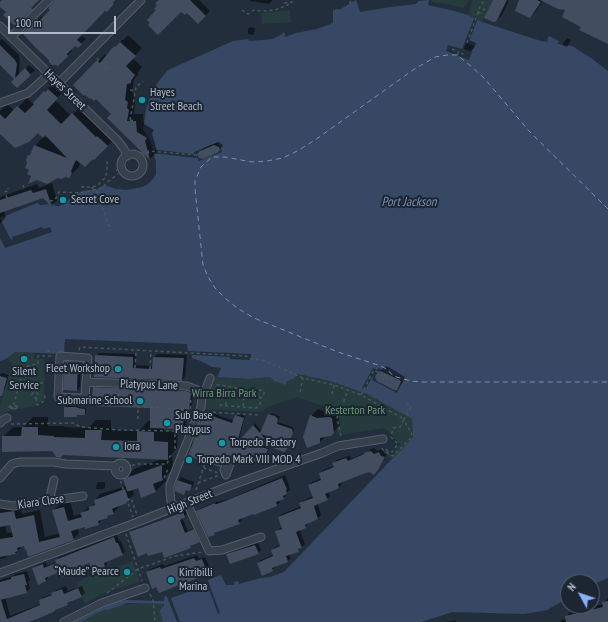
<!DOCTYPE html>
<meta charset="utf-8">
<style>
body{margin:0}
#map{position:relative;width:608px;height:622px;overflow:hidden;background:#232e3d;font-family:"PT Sans Narrow",sans-serif}
canvas{display:block}
.north{position:absolute;left:560px;top:574px;width:40px;height:40px;box-sizing:border-box;background:#1c2532;border:1px solid #58616e;border-radius:50%;rotate:310deg;font-size:11px;font-weight:700;line-height:16px;text-align:center;color:#b2bac8}
.north::after{content:'';display:block;margin:auto;width:14px;height:18px;background:#86b1fa;clip-path:polygon(50% 0,100% 100%,50% 72%,0 100%)}
.scale{position:absolute;left:8px;top:16px;width:108px;height:18px;box-sizing:border-box;border:2px solid #b2bac8;border-top:0;padding-left:5px;font-size:12px;line-height:14px;white-space:nowrap;color:#b2bac8;-webkit-text-stroke:3px #1c2532;paint-order:stroke}
</style>
<div id="map">
<canvas width="608" height="622"></canvas>
<div class="north">N</div>
<div class="scale">100 m</div>
</div>
<script>
const g = document.querySelector('canvas').getContext('2d');
g.lineJoin = 'round';
function paint(path, color) { g.fillStyle = color; g.fill(path, 'evenodd'); }
const toPath = rows => new Path2D(rows.map(r => 'M' + r).join(''));
function strokePath(path, color, width, dash) { g.strokeStyle = color; g.lineWidth = width; g.lineCap = dash ? 'butt' : 'round'; g.setLineDash(dash || []); g.stroke(path); }
function drawText(font, color, halo, rows, align = 'center') {
  g.font = font + ' "PT Sans Narrow",sans-serif'; g.lineWidth = 4; g.setLineDash([]); g.textBaseline = 'middle'; g.strokeStyle = halo; g.fillStyle = color; for (const [text, x, y, turn = 0] of rows) {
    g.save(); g.translate(x, y); g.rotate((+turn || 0) * Math.PI / 180); g.textAlign = isNaN(turn) ? turn : align; if (halo) g.strokeText(text, 0, 0); g.fillText(text, 0, 0); g.restore();
  }
}
paint(toPath([
 [431,0,468,0,465,6,463,8,446,4,437,3,432,2],
 [473,0,494,0,482,22,468,15,470,7],
 [290,10,291,22,262,24,261,13],
 [15,352,34,353,34,359,45,359,44,397,42,402,38,403,38,405,6,412,4,414,2,418,0,417,0,406,12,363,9,362,9,360,8,357],
 [296,374,330,381,367,394,412,419,413,437,401,451,391,459,382,451,384,450,392,455,400,444,390,433,384,428,338,435,334,410,297,397,265,408,264,412,203,409,203,395,201,389,206,375,213,377,214,376,228,378,249,379,270,377,274,381,286,384,286,382,295,378],
 [133,561,140,582,101,594,85,604,76,582],
 [128,604,163,604,164,606,161,610,160,612,163,622,78,622,92,614]
]), '#253b3e');
paint(toPath([
 [356,0,360,12,391,7,416,4,418,1,429,0,428,5,454,11,468,15,482,22,541,41,549,42,547,41,549,36,559,41,558,44,572,46,591,58,608,71,608,578,592,585,592,582,568,582,568,598,547,610,524,614,453,612,421,622,163,622,160,612,160,610,164,606,164,604,128,603,114,606,93,615,81,622,74,622,94,612,113,603,121,601,127,600,164,601,164,597,221,575,226,585,234,585,234,582,238,581,239,584,261,578,270,577,284,572,391,460,408,443,413,437,412,419,367,394,330,381,297,374,295,378,286,382,286,385,274,381,270,377,249,379,217,377,221,368,212,367,201,361,192,358,192,355,230,357,230,359,251,360,251,354,188,351,187,344,65,339,64,354,15,352,6,359,0,361,0,227,2,225,0,218,37,203,40,205,43,205,54,203,55,206,59,206,63,204,73,196,82,191,99,189,101,187,104,185,116,189,126,190,142,187,148,184,153,179,156,174,156,162,150,140,143,130,146,110,152,91,162,77,168,70,233,41,248,39,249,41,273,39,282,34,285,37,296,33,317,29,333,23,333,10,338,9,339,10]
]), '#364864');
paint(toPath([
 [475,16,478,18,468,44,474,46,469,60,446,51,448,45,462,49],
 [218,142,222,152,199,161,197,157,196,158,151,153,150,149,194,154,194,152],
 [0,218,11,240,13,239,12,237,42,227,43,229,50,227,52,232,5,248,0,238,0,227,2,225],
 [373,368,377,370,378,368,403,381,397,393,372,380,374,374,365,390,362,388],
 [207,578,220,613,218,614,208,587,200,589,200,588,171,598,180,622,177,622,166,594]
]), '#232e3d');
paint(toPath([
 [55,0,117,0,107,11,105,10,81,35,86,39,78,47,75,44,70,49,72,51,58,65,50,59,23,33,42,16,44,18,51,10],
 [160,0,199,0,210,11,198,23,187,12,181,11,157,10],
 [250,0,273,0,269,4,250,1],
 [494,0,509,0,502,15,495,21],
 [520,0,608,0,608,43,582,27,567,9,543,1,535,12,530,17],
 [250,27,255,28,254,33,253,35,248,34,248,29],
 [128,35,142,48,133,58,142,67,138,72,138,75,134,79,132,92,135,95,134,101,135,102,134,114,143,114,144,124,154,130,152,133,157,152,150,159,108,118,112,114,96,98,75,85,105,54,107,56,122,40,123,40],
 [567,38,571,40,567,47,562,45],
 [0,39,1,40,2,39,19,55,19,58,20,59,19,76,29,65,35,70,17,87,15,79,0,63],
 [469,40,476,43,474,48,470,51,464,49,466,43],
 [58,81,66,89,55,100,71,116,81,105,116,137,94,159,93,158,80,163,79,167,70,176,31,169,29,156,32,152,35,146,43,137,38,132,0,132,0,111,7,104,15,111,27,98,33,104,53,83,54,84],
 [45,134,50,139,43,136],
 [218,142,222,144,223,146,217,152,200,151,204,148],
 [52,183,57,200,52,206,43,197,4,210,6,217,0,224,0,197,37,184,39,188],
 [99,353,136,354,135,365,153,366,154,358,157,354,187,355,185,377,182,380,95,376,96,356],
 [69,359,81,359,81,362,67,361,67,363,81,364,80,387,77,390,66,362],
 [387,366,405,377,402,383,397,389,379,372,384,367],
 [2,373,9,375,5,388,2,391,0,390,0,375],
 [97,384,194,389,192,405,188,409,187,408,186,425,183,428,164,428,164,431,178,432,177,448,169,457,172,456,173,469,165,477,166,481,156,491,142,497,138,487,132,489,134,494,126,502,119,505,119,507,113,513,104,518,98,524,78,528,79,534,73,539,27,548,24,545,21,547,21,548,15,554,8,555,5,558,0,559,0,508,6,508,20,506,22,514,40,510,45,537,60,533,53,510,59,505,70,501,74,516,81,514,87,508,91,507,95,502,95,500,100,494,126,486,124,479,134,469,164,458,52,450,3,437,13,427,24,427,33,417,48,417,48,426,64,426,64,427,88,428,96,420,111,420,111,430,139,431,148,421,151,421,151,407,94,388],
 [11,524,13,532,7,533,5,525],
 [67,406,78,406,78,407,86,408,86,413,84,414,78,415,77,416,65,408],
 [318,409,324,411,336,411,338,412,340,425,332,434,326,436,320,442,304,437,311,416],
 [207,411,234,421,236,416,238,414,245,416,238,444,255,423,262,432,269,415,271,413,277,415,280,417,278,422,293,427,294,430,289,446,284,450,277,439,266,435,262,445,269,447,267,454,262,459,260,459,258,461,246,458,245,462,243,464,234,456,226,454,224,456,221,464,219,466,190,455,205,413],
 [374,448,377,451,383,449,384,453,387,454,381,465,377,471,370,471,341,482,342,484,339,487,328,491,330,496,327,499,317,503,321,515,318,518,308,523,308,524,305,527,299,529,305,544,298,551,289,554,291,558,288,561,275,567,272,570,258,563,261,560,273,555,272,550,275,547,281,545,277,532,280,528,283,527,279,517,282,514,302,506,301,503,304,500,313,496,309,485,312,482,322,478,320,473,323,470,334,466,334,463,337,460,350,455,351,459,367,452,371,449],
 [285,475,289,485,289,486,290,490,286,493,287,495,283,498,279,500,280,502,277,505,242,518,242,520,239,523,217,531,214,534,197,511,201,508,218,501,218,502,221,501,229,499],
 [181,477,194,482,193,487,189,490,187,489,184,494,178,481],
 [98,482,105,482,105,488,103,489,96,489,97,483],
 [186,510,187,514,182,518,188,531,197,527,202,539,199,542,193,544,190,547,162,551,130,532,133,530],
 [117,535,119,541,121,541,125,552,122,554,106,561,107,564,105,567,89,562,75,567,75,569,73,572,62,576,61,571,48,576,48,578,46,581,33,568,36,566,46,562,47,566,57,562,56,560,59,557],
 [258,542,261,550,258,553,227,555,230,552],
 [197,555,199,559,205,557,211,570,208,573,182,583,147,572,150,569,163,564,164,566],
 [27,571,30,580,28,582,30,588,26,592,5,597,10,616,41,604,40,601,43,597,53,594,56,590,66,586,68,591,82,586,85,593,81,596,71,600,67,604,58,607,55,610,33,620,30,622,2,622,0,618,0,580,13,576,15,574],
 [608,598,608,622,560,622,562,620,566,619,566,617,570,612,603,604,603,603],
 [456,620,456,622,444,622]
]), '#0007');
strokePath(toPath([
 [107,609,123,604]
]), '#364864', 2);
strokePath(toPath([
 [608,209,529,131,484,78,472,67,457,55,447,55,435,57,425,63,413,70,315,140,299,150,283,158,267,161,252,162,225,157,212,157,201,167,195,181,195,189,203,265,208,277,215,288,225,298,237,308,254,318,338,352,381,366,388,370,393,376,411,381,420,382,608,382]
]), '#7990b1', 1, [5, 4]);
paint(toPath([
 [2,0,39,0,31,8,33,9,15,26,3,15,6,12,0,7,0,2],
 [54,0,116,0,113,3,114,4,107,12,105,11,77,40,82,44,78,48,75,46,67,54,68,56,58,66,56,65,52,65,49,62,49,60,35,47,22,33,37,19,39,21,50,10,48,8,53,3],
 [159,0,190,0,206,16,198,24,187,13,185,15,181,12,158,35,148,25,150,23,147,20,156,10,154,9,157,5,155,3],
 [493,0,507,0,497,20,495,22,493,22,484,18],
 [519,0,537,0,541,2,530,18,515,11],
 [540,0,608,0,608,44,579,30,581,27,562,17,565,10,558,9],
 [120,42,136,56,126,66,135,75,131,81,131,83,127,84,125,100,128,102,127,108,129,110,127,121,136,121,137,132,147,138,145,141,150,160,107,118,111,114,96,99,94,101,91,98,90,99,85,95,84,96,73,85,97,60,100,63,114,46,115,47],
 [0,45,15,60,17,64,15,78,25,68,31,75,17,88,11,82,14,79,0,65],
 [48,89,58,98,47,110,61,124,72,113,96,137,97,136,108,146,94,160,93,159,85,167,76,160,71,171,72,173,70,177,68,178,66,177,61,179,58,178,47,184,37,180,28,184,31,176,27,174,29,170,25,168,27,163,26,160,28,155,30,155,34,145,67,158,45,135,43,138,38,133,29,142,15,148,0,134,0,114,5,119,17,106,25,113,34,104,33,103,44,91,45,92],
 [214,145,219,147,220,150,217,153,203,159,199,158,197,154,200,151],
 [46,189,52,207,43,198,0,213,0,200,31,190,33,193],
 [95,355,133,357,133,368,152,369,153,357,184,358,182,381,94,377],
 [65,361,78,362,77,391,63,390],
 [381,371,400,380,401,382,397,390,394,390,377,381,375,377,378,372],
 [0,376,7,378,2,396,0,396],
 [93,387,186,391,191,393,189,410,184,409,183,429,150,428,150,408,91,406],
 [64,407,77,407,77,408,85,409,85,415,77,415,77,417,64,417],
 [204,413,232,423,235,415,244,418,237,443,253,425,260,433,268,414,275,416,278,419,277,424,292,429,293,433,287,449,284,452,273,448,275,439,261,434,264,438,261,447,268,449,265,457,264,456,262,460,259,459,258,462,254,461,254,462,246,459,243,465,236,463,236,460,233,456,226,455,222,458,220,467,188,456],
 [310,415,317,418,329,417,332,418,334,433,331,436,320,438,320,443,307,448,303,437],
 [22,427,38,427,38,435,54,436,54,437,85,438,85,430,102,430,101,440,137,441,137,431,154,432,154,441,168,442,168,460,63,455,60,458,56,457,52,451,2,452,2,436,21,436],
 [371,451,374,454,379,452,381,456,385,457,378,470,377,471,374,475,369,472,355,477,338,484,339,488,325,494,328,500,314,506,318,519,305,525,306,528,296,532,302,548,298,549,299,552,286,556,288,562,272,568,273,571,262,576,257,563,273,556,271,550,280,546,275,531,282,529,278,517,301,508,299,503,313,498,308,485,321,480,319,473,334,467,332,463,346,458,348,461,362,455,366,452],
 [162,465,162,477,163,480,153,484,156,492,141,498,138,488,130,491,127,491,123,479],
 [282,478,287,489,286,490,287,494,283,496,284,499,276,502,277,506,254,515,253,514,238,520,240,524,214,533,215,535,208,537,196,511,215,503,215,504,217,504,225,501],
 [177,480,192,485,190,491,186,490,184,495,175,491,175,486],
 [125,489,129,501,126,502,127,503,112,509,114,514,107,516,108,518,98,521,99,525,85,529,85,527,71,531,74,540,28,557,26,549,25,550,24,546,17,548,18,551,15,552,16,554,0,557,0,539,13,537,10,525,0,527,0,513,14,511,16,519,34,515,39,542,60,537,52,510,64,507,68,521,82,517,80,513,89,510,89,507,95,505,94,500],
 [183,512,185,517,180,520,185,533,194,529,200,542,190,546,191,548,164,558,162,552,148,556,147,553,138,557,129,532],
 [114,537,116,543,118,543,123,555,104,563,105,567,92,572,89,563,72,570,73,573,62,577,60,572,45,578,46,581,38,585,32,568,43,564,44,568,56,563,55,560],
 [255,545,259,554,230,564,226,554],
 [194,558,196,561,202,559,208,574,159,593,156,587,152,589,146,572,160,567,161,569],
 [24,574,27,585,25,585,27,593,0,600,0,582,11,579,11,577],
 [78,588,82,597,67,603,68,605,55,610,55,611,42,617,29,622,0,622,0,600,1,600,7,619,40,605,39,600,52,595,51,593,62,589,64,594],
 [608,601,608,622,566,622,565,616,603,607,602,602]
]), '#424d5f');
const minor = toPath([
 [0,26,118,141,124,149,127,156],
 [11,37,49,0],
 [59,83,141,0],
 [0,103,28,93,49,74],
 '121 165a11 11 0 1 1 22 0a11 11 0 1 1-22 0Z',
 [86,382,88,358,60,356,58,397,85,398,86,382,187,386,197,390,200,393,202,397,201,407,170,485,170,493,172,509],
 [200,395,205,391,210,378],
 [0,423,3,420,7,418],
 [227,460,224,470,226,475,231,461],
 '115 469a6 6 0 1 1 12 0a6 6 0 1 1-12 0Z',
 [0,478,12,464,19,462,54,462,65,464,116,466],
 [49,501,54,480],
 [187,503,209,551,222,550,261,537],
 [0,504,13,506,83,496],
 [0,573,135,523,229,486,322,453,338,446,383,439],
 [64,622,102,603,145,588]
]);
strokePath(minor, '#555d6b', 9);
strokePath(toPath([
 [284,3,294,2],
 [350,4,351,0],
 [242,10,248,14,254,10,262,11,275,10,288,5,288,3],
 [478,12,480,13,484,9,486,10],
 [283,33,286,37],
 [467,43,480,7,484,0],
 [452,49,459,52],
 [457,55,459,52,463,54,464,50],
 [97,58,108,69],
 [130,90,135,91],
 [130,120,136,87,143,81],
 [124,121,135,120],
 [148,151,149,156],
 [141,154,143,153,146,153,148,151,198,155,209,151,212,157],
 [116,170,121,168],
 [23,185,25,191],
 [82,186,82,187,93,187,92,188,95,188,95,190],
 [93,187,98,185,106,177,107,168,108,164,106,161],
 [96,190,111,231],
 [7,198,5,192,9,190,8,188],
 [45,198,47,200,50,201,55,200,59,192,81,193,102,188,110,180,118,174],
 [79,350,80,347,246,356,251,359,263,360,303,378,334,385,361,395,404,419,400,427,393,428,391,437,398,444,392,452,388,451,385,448],
 [47,351,54,352],
 [135,368,136,350],
 [150,369,151,351],
 [40,383,44,383],
 [253,391,261,390,264,391,264,394,261,398],
 '32 395a3 3 0 1 1 6 0a3 3 0 1 1-6 0Z',
 [213,392,219,394,225,393,230,395,244,396,253,394,253,391,214,384],
 [300,392,303,378],
 [225,393,225,386],
 [332,394,334,385],
 [361,395,374,370,391,380,393,376],
 [36,398,37,405,40,404,44,401,45,395],
 [219,405,256,408,260,404,261,400,259,396,253,394],
 [226,405,226,401],
 [243,406,244,396],
 [10,408,10,405,14,404,24,367,38,364,38,356,52,356],
 [207,412,259,415],
 [190,415,191,397],
 [138,419,138,407,190,409],
 [11,424,73,423,81,427,119,430,175,431,175,452],
 [205,429,214,432],
 [341,436,337,418,348,390],
 [382,448,383,450,393,456,411,438,412,432,407,427,404,419,411,407,405,403],
 [192,450,193,451,198,437,201,438],
 [126,467,138,464,167,464,170,456,173,457],
 [120,475,120,479,122,486,133,517],
 [164,478,168,469],
 [198,483,217,476,218,473,204,468],
 [196,490,206,460,195,456,211,412],
 [127,500,131,498,137,515],
 [126,534,142,581],
 [107,593,138,569,175,556,203,552],
 [150,594,153,600,155,622]
]), '#42585b', 1.5, [3, 3]);
strokePath(minor, '#37404d', 7);
strokePath(toPath([
 [10,408,17,406,17,408,10,409,9,407,17,406,18,408,11,409],
 [192,421,200,424]
]), '#42585b', 1.5, [3, 3]);
for (const [x, y, r, color] of [
 [142,100,4,"#0f9aa8"],
 [63,200,4,"#0f9aa8"],
 [24,359,4,"#0f9aa8"],
 [118,369,4,"#0f9aa8"],
 [140,401,4,"#0f9aa8"],
 [167,423,4,"#0f9aa8"],
 [222,443,4,"#0f9aa8"],
 [116,447,4,"#0f9aa8"],
 [189,460,4,"#0f9aa8"],
 [127,572,4,"#0f9aa8"],
 [171,580,4,"#0f9aa8"]
]) { const dot = new Path2D(); dot.arc(x, y, r, 0, 2 * Math.PI); g.fillStyle = color; g.fill(dot); strokePath(dot, '#1c2532', 1.5); }
drawText('12px', '#b2bac8', '#1c2532', [
 ["Hayes Street",65,90,44],
 ["Platypus Lane",149,385,2],
 ["Kiara Close",41,502,-8],
 ["High Street",190,502,-22]
]);
drawText('12px', '#b2bac8', '#1c2532', [
 ["Hayes",150,93],
 ["Street Beach",150,107],
 ["Secret Cove",71,200],
 ["Fleet Workshop",110,369,"right"],
 ["Silent",24,372,"center"],
 ["Service",24,386,"center"],
 ["Submarine School",132,401,"right"],
 ["Sub Base",175,416],
 ["Platypus",175,430],
 ["Torpedo Factory",230,443],
 ["Iora",124,447],
 ["Torpedo Mark VIII MOD 4",197,460],
 ["“Maude” Pearce",119,572,"right"],
 ["Kirribilli",179,573],
 ["Marina",179,587]
], 'left');
drawText('12px', '#699a74', '#1c2532', [
 ["Wirra Birra Park",224,394],
 ["Kesterton Park",355,411]
]);
drawText('italic 13px', '#7990b1', '#1c2532', [
 ["Port Jackson",409,202]
]);
</script>
